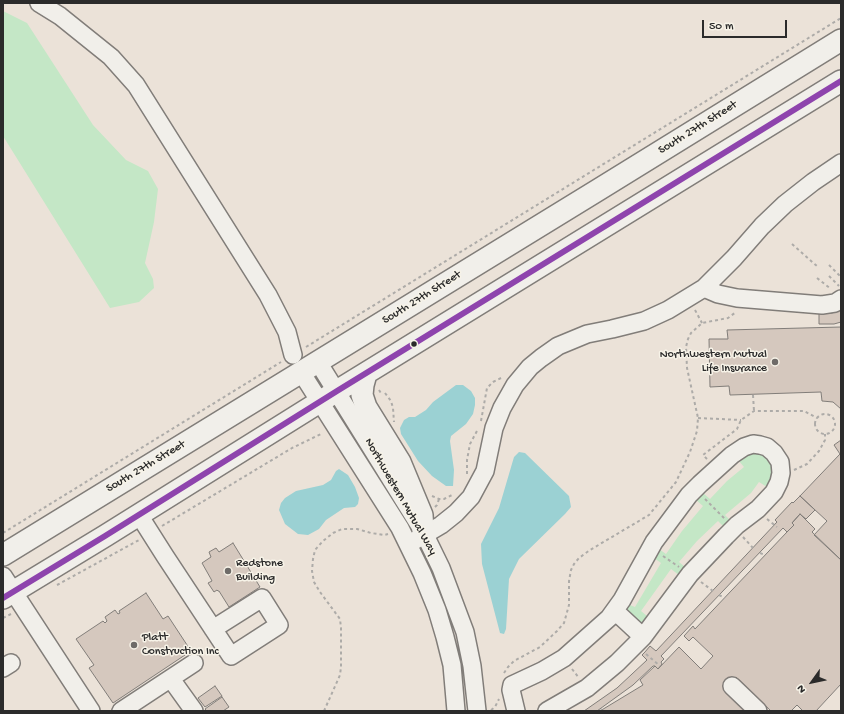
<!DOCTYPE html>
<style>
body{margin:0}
#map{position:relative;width:844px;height:714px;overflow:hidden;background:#ebe2d8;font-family:"Gochi Hand",sans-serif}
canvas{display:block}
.frame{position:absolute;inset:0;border:4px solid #2b2b2b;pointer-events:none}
.north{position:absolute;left:792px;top:662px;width:40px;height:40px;-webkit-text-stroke:3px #f7f3e8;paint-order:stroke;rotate:237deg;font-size:11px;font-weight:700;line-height:16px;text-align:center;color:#2b2b2b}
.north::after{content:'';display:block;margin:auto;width:14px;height:18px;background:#2b2b2b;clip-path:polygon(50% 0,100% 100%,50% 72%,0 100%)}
.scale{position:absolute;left:702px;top:20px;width:85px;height:18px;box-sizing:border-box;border:2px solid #2b2b2b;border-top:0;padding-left:5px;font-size:12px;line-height:14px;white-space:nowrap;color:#2b2b2b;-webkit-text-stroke:3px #f7f3e8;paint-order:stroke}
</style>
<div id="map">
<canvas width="844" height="714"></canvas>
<div class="frame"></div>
<div class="north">N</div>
<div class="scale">50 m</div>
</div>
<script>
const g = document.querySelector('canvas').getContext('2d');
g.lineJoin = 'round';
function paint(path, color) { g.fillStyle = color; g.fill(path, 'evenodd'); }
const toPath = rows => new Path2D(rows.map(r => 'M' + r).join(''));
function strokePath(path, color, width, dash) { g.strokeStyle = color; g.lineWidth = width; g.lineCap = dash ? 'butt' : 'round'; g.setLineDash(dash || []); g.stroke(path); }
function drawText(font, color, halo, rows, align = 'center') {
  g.font = font + ' "Gochi Hand",sans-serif'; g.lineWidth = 3; g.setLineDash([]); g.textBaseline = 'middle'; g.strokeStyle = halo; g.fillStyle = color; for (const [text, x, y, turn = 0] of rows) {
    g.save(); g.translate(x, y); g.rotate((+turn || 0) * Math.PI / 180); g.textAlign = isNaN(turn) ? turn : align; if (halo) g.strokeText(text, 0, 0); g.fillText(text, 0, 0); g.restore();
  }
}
paint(toPath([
 [3,11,27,23,93,125,126,160,148,171,158,189,154,222,145,263,153,279,154,288,139,302,110,308,3,136],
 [755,451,766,455,773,464,775,474,767,487,759,482,751,493,725,515,731,521,724,527,718,521,697,541,679,562,685,567,679,575,671,569,641,611,647,616,648,619,643,625,639,625,625,612,627,604,635,607,661,563,654,558,659,549,666,554,682,531,703,506,696,500,696,497,703,493,710,499,727,481,744,467,738,460,739,458]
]), '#c4e7c6');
paint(toPath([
 [456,385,463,385,471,391,475,398,475,405,473,414,466,424,451,436,450,441,454,470,453,486,446,486,432,476,418,461,401,434,400,428,404,420,409,417,415,417,426,410,433,402],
 [519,452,525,453,569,496,571,507,565,514,519,559,509,579,506,629,504,634,500,633,482,564,481,544,499,508,514,457],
 [339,469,348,475,355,487,359,498,358,504,355,507,344,508,326,520,319,529,308,535,298,534,285,524,279,510,281,503,285,498,296,491,323,485,331,480,336,471]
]), '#9bd1d3');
const building = toPath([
 [841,309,841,322,834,324,819,324,819,313,832,313,841,309],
 [841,327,841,409,833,402,822,401,821,392,730,395,729,386,710,387,709,339,728,339,727,330,841,327],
 [841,440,841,560,814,535,827,521,800,496,840,454,834,445,841,440],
 [800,496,815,510,806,519,800,514,792,523,794,525,787,532,783,528,661,656,664,659,661,662,662,664,658,669,655,666,653,666,633,685,597,711,584,711,617,688,647,660,642,655,645,652,650,646,656,651,777,522,775,520,792,502,793,503,800,496],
 [800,514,815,529,812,532,841,560,841,684,816,711,803,711,797,705,791,711,771,711,736,677,724,691,745,711,600,711,643,685,640,680,655,666,658,669,679,647,701,669,713,656,693,637,689,641,684,636,693,626,695,629,787,532,794,525,792,523,800,514],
 [233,543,260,587,229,607,219,591,218,591,217,590,214,592,208,583,212,581,211,579,202,563,211,557,209,552,216,548,219,552,233,543],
 [146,593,163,619,168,616,191,651,113,703,89,668,94,665,76,639,103,621,105,623,107,621,105,617,115,610,118,614,120,613,119,611,146,593],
 [215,686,222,696,205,707,198,698,215,686],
 [222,697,229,707,223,711,207,711,205,709,222,697]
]);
paint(building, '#d5c8be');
strokePath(building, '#817d79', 1);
const minor = toPath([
 [39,3,60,16,111,57,136,85,268,295,287,332,293,355],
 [704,288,718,294,737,298,822,305,835,303,841,299],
 [318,362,423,531,441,568,465,632,472,666,477,711],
 [301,372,400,528,422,573,437,610,445,637,452,665,456,711],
 [139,515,165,556,231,656,279,625,262,598,213,629],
 [409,544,441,525,456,513,471,497,485,471,494,428,502,408,515,385,530,367,541,358,558,346,587,334,612,329,644,321,668,310,704,288,734,258,762,226,785,204,813,182,841,163],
 [3,576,91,711],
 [615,611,643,637],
 [3,668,11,663],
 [171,679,194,711],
 [732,686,758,711],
 [121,711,194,663],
 [516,711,511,690,512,685,542,671,564,658,609,618,622,600,654,542,689,495,700,484,732,455,744,447,753,444,760,445,767,447,774,453,780,462,781,473,779,482,774,492,758,509,737,525,726,536,690,574,643,637,617,663,587,688,547,711]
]);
const major = toPath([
 [366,374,363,385,362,395,366,407,400,462,422,515,423,531],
 [3,555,598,190,841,40],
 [3,598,105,536,337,391,841,81]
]);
strokePath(minor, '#817d79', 20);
strokePath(major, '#817d79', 24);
strokePath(toPath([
 [792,244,818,267],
 [829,265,841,277],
 [829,276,839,286],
 [817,278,831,289],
 [695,310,702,323],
 [306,347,841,18],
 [379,390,382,395],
 [385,393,391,401,393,408,394,422],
 [753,395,754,411],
 '815 424a10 10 0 1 1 20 0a10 10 0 1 1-20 0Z',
 [698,418,741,420],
 [481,421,487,388,493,382,503,377],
 [707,459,703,455,737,429,741,420,754,411,804,411,817,418],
 [794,470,807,464,819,451,825,440,825,434],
 [467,474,467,460,470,444,478,429],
 [432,496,439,499,444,499,452,495],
 [705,499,725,519],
 [435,507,437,505,439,499],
 [767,519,777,527],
 [162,526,292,448,321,434],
 [3,533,281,362],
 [743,537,753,548],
 [760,553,765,555],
 [663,556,679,567],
 [701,582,713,591],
 [57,585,139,540],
 [719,595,725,598],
 [3,618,11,614],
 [646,654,660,666],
 [572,669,579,678],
 [504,673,508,667,514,661,540,647,557,631,564,623,569,605,569,581,571,570,574,564,579,558,590,550,649,515,676,482,690,452,697,431,698,418,687,368,686,347,688,339,691,333,702,323,728,318,736,312],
 [601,709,602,710],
 [491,710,495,707,499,699],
 [324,711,340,675,341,667,341,628,340,619,320,592,314,582,312,571,313,559,315,550,323,541,333,533,342,529,357,529,371,533,384,535,388,534],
 [385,711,390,711]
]), '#adaba8', 2, [3, 3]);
strokePath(minor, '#f1efea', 17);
strokePath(major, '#f1efea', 21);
strokePath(toPath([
 [3,598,105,536,337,391,841,81]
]), '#8e44ad', 6);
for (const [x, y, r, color] of [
 [414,344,3.5,"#2b2b2b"],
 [775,362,4,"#6e6b68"],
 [228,571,4,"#6e6b68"],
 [134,645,4,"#6e6b68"]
]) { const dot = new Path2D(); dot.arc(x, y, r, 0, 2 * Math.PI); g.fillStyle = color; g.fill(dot); strokePath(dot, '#f7f3e8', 1.5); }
drawText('12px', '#2b2b2b', '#f7f3e8', [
 ["South 27th Street",698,128,-32],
 ["South 27th Street",422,298,-32],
 ["South 27th Street",146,467,-31],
 ["Northwestern Mutual Way",400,497,60]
]);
drawText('12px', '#2b2b2b', '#f7f3e8', [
 ["Northwestern Mutual",767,355,"right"],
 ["Life Insurance",767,369,"right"],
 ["Redstone",236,564],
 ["Building",236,578],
 ["Platt",142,638],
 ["Construction Inc",142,652]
], 'left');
</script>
